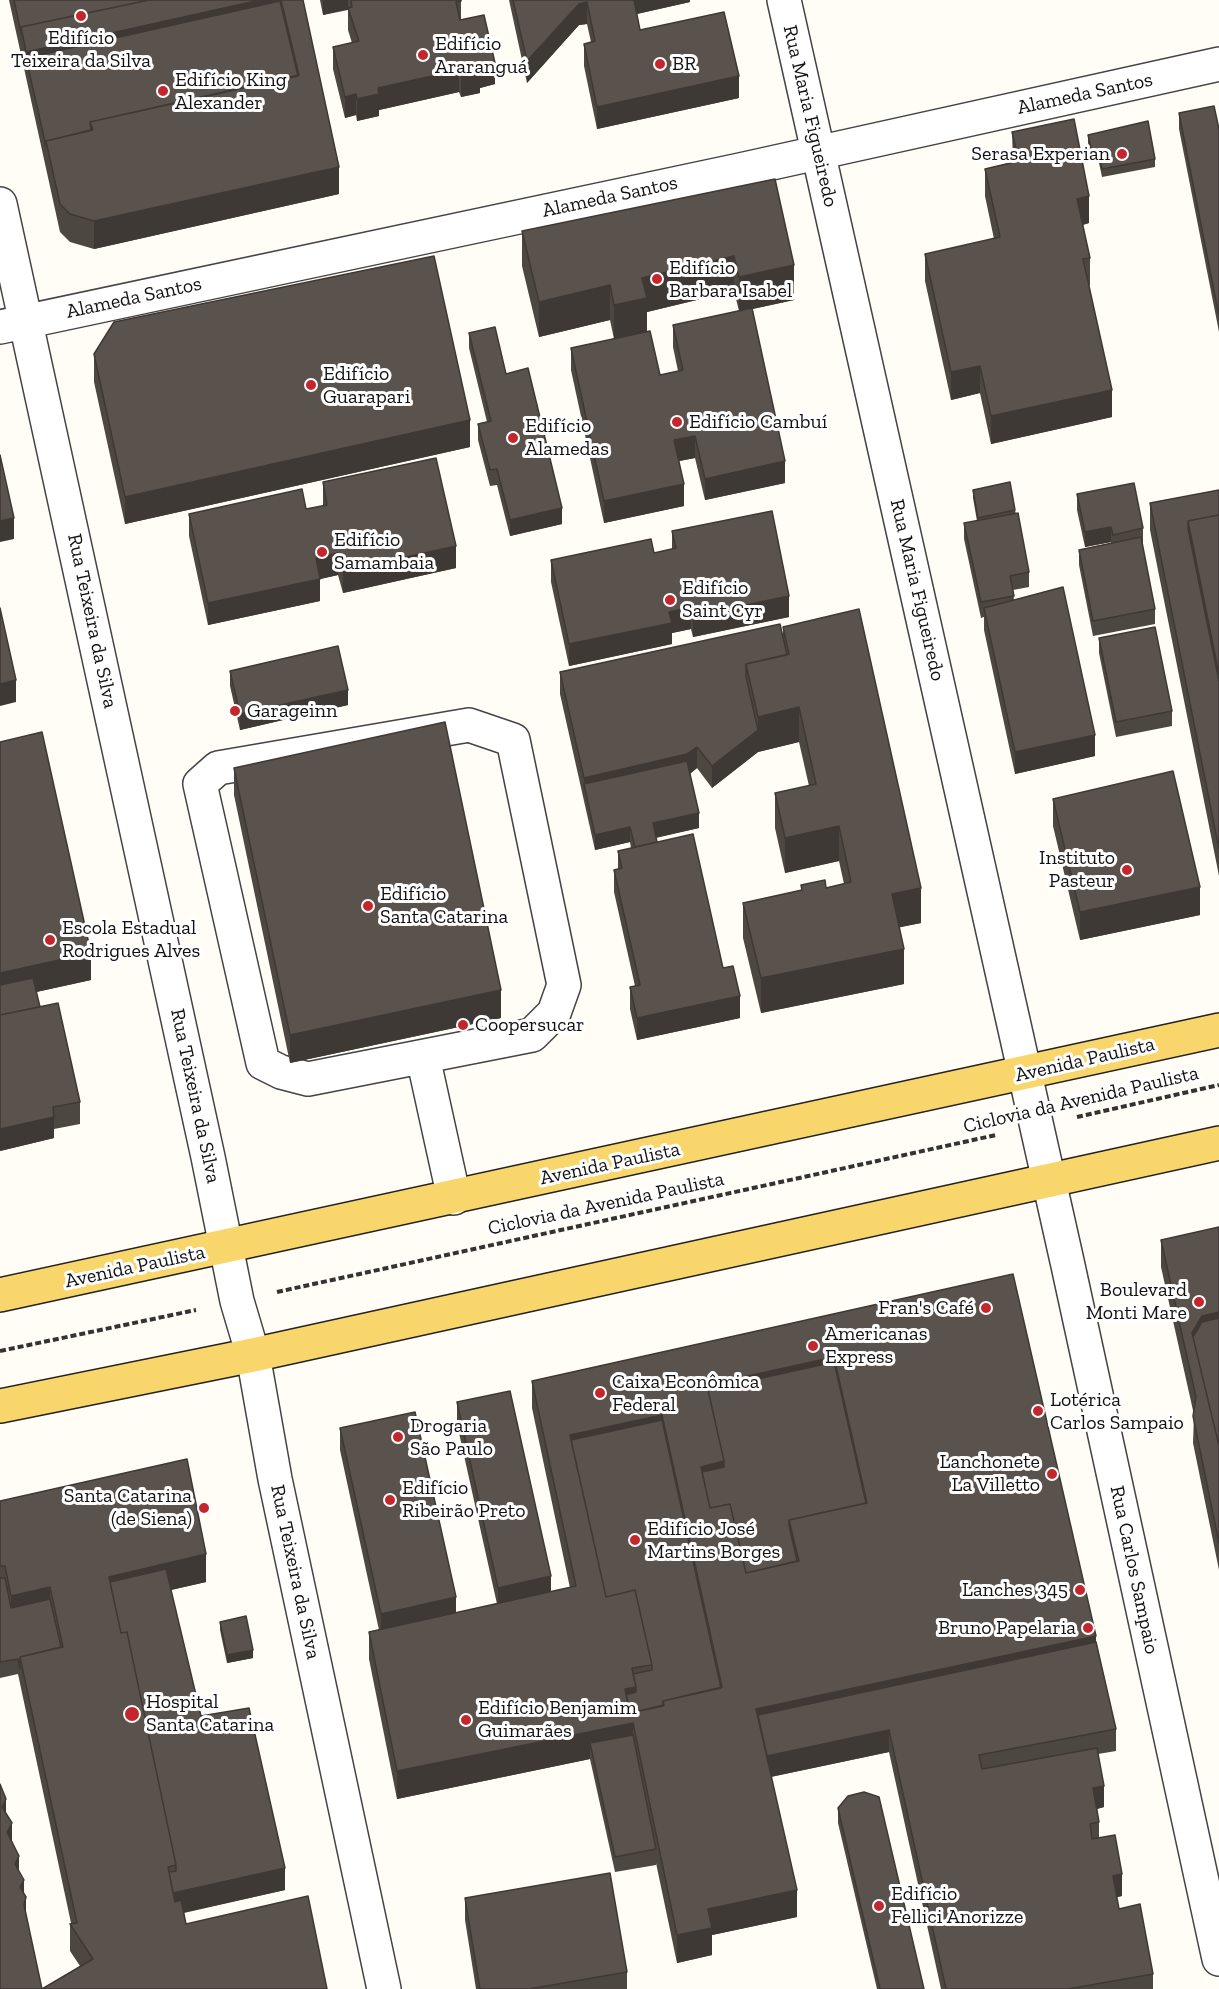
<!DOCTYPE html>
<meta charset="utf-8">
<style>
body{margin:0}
canvas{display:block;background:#fffdf5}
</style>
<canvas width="1219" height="1989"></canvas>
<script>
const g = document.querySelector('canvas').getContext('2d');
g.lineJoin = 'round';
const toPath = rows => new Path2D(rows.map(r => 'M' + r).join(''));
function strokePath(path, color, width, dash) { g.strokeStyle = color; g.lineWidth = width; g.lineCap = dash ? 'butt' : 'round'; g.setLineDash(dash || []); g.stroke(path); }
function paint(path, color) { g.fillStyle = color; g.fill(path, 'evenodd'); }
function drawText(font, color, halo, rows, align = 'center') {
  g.font = font + ' "Zilla Slab",serif'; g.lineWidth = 6; g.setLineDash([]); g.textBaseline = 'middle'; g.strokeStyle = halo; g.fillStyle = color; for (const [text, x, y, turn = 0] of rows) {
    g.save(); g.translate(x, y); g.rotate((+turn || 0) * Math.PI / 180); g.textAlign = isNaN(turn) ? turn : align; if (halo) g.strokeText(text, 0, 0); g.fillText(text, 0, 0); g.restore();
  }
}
const minor = toPath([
 [784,0,1067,1261,1219,1959],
 [0,204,208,1157,237,1301,253,1355,275,1479,384,1989],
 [0,327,740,170,1219,64],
 [469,725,513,740,564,985,554,1013,532,1035,308,1079,281,1072,263,1063,200,784,218,768,469,725],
 [423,1057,454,1198]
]);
const major = toPath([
 [0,1295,1219,1030],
 [0,1406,253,1355,1219,1143]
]);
strokePath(minor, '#444', 36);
strokePath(major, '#222', 36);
strokePath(toPath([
 [1077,1117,1219,1085],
 [277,1292,996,1135],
 [0,1351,196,1310]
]), '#333', 4, [6, 3]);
strokePath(minor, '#fff', 33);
strokePath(major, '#f9d66b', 33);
paint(toPath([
 [9,0,303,0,339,194,94,249,70,242,60,232],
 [320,0,461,0,461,19,495,84,480,88,480,93,461,97,459,92,379,110,379,116,357,121,356,115,345,118,333,69,333,47,352,43,348,30,348,10,323,15],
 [509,0,690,0,690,2,637,14,640,30,739,98,597,129,584,66,584,44,591,42,587,24,579,25,527,83],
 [1179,113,1219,129,1219,332,1179,129],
 [1012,132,1089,223,1083,225,1090,258,1090,285,1089,286,1112,417,991,444,980,393,951,400,925,281,925,254,994,239,985,196,985,169,1013,162],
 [1088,135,1155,159,1155,167,1102,177,1098,158,1092,160,1088,143],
 [775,179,794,300,752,309,785,483,705,500,695,458,679,461,684,506,604,523,571,370,571,348,614,339,610,320,539,337,522,266,522,231],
 [734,291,739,311,673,325,673,347,678,371,660,375,647,332,647,312],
 [469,333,506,374,562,524,510,536,497,485,490,486,478,440,478,424,487,422,469,348],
 [94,354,470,447,125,524,94,382],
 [323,482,456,568,343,593,338,575,320,579,320,601,208,625,189,536,189,514,306,509,323,506],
 [973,490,1015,510,1029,572,1029,587,1013,590,1014,600,1095,756,1015,774,984,630,984,617,981,618,964,539,964,523,977,521,973,498],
 [1219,490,1219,876,1150,530,1150,503],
 [1077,494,1143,528,1143,544,1142,544,1155,609,1155,624,1093,636,1079,565,1079,550,1111,543,1111,542,1085,547,1077,510],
 [672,531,789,617,693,637,691,629,672,633,672,644,569,666,551,582,551,560,654,553,672,549],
 [783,627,921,923,899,927,904,984,761,1013,743,938,743,903,801,890,801,885,826,888,844,884,839,861,785,873,775,828,775,793,809,786,799,742,758,752,712,788,697,768,690,774,699,828,656,838,657,842,723,968,740,1018,637,1040,630,1009,630,987,635,986,614,892,614,870,618,869,618,851,631,848,630,842,595,850,560,694,560,672,783,639],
 [1099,638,1172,711,1172,726,1116,737,1099,653],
 [230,671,348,705,240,730,230,686],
 [0,742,91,980,36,992,40,1007,80,1102,80,1124,54,1129,54,1138,0,1151,0,1156],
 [234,768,501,1018,290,1063,234,795],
 [1053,799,1200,915,1080,940,1053,826],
 [1219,1227,1219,1570,1193,1443,1194,1415,1161,1267,1161,1240],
 [1013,1274,1116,1729,1116,1751,1098,1754,1104,1807,1097,1809,1099,1822,1099,1838,1122,1896,1116,1897,1119,1909,1153,1974,1153,1989,941,1989,889,1752,771,1777,797,1917,712,1935,712,1955,677,1963,656,1863,656,1865,615,1872,590,1759,397,1799,369,1659,369,1632,379,1630,340,1450,340,1428,456,1613,497,1604,457,1424,457,1402,551,1592,570,1588,532,1408,532,1381],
 [0,1501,206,1582,171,1590,201,1716,285,1890,184,1913,186,1924,327,1989,0,1989,6,1814,24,1893,26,1918,42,1989,80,1966,70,1951,70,1924,71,1923,18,1674,0,1678],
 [220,1622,253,1658,227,1663,220,1630],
 [838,1808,924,1989,877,1989,838,1823],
 [465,1898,627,1972,627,1989,476,1989,465,1920]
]), '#4d4742');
paint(toPath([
 [174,0,280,0,280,23,26,58,26,52],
 [323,0,348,0,348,9,323,15],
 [632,0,690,0,690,2,632,15],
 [587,2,587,24,579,25,527,83,527,61,579,4],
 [495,63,495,84,480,88,480,93,461,97,461,75,479,66],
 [459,70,459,92,379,110,379,116,357,121,357,99,378,88],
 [739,76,739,98,597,129,597,107],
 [356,94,356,115,345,118,345,97],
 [1098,150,1098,158,1092,160,1092,152],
 [339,167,339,194,94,249,94,221],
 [1089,196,1089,223,1077,226,1077,199],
 [734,256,734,291,647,312,647,333,614,340,614,305,642,278],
 [794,265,794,300,739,312,739,277],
 [610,285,610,320,539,337,539,302],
 [980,366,980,393,951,400,951,372],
 [1112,390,1112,417,991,444,991,416],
 [470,420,470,447,125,524,125,497],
 [695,436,695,458,674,462,674,440],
 [785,461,785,483,705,500,705,479],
 [684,484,684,506,604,523,604,501],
 [562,508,562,524,510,536,510,520],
 [14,518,14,539,0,542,0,521],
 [1111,527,1111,542,1085,547,1085,532],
 [456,546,456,568,343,593,343,571],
 [338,553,338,575,316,580,316,558],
 [320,579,320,601,208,625,208,603],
 [789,596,789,617,693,637,693,616],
 [691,607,691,629,672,633,672,644,569,666,569,644,669,612],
 [16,680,16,702,0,706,0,684],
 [348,690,348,705,240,730,240,714],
 [799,707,799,742,758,752,712,788,712,766,758,730,758,717],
 [1095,735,1095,756,1015,774,1015,752],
 [697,747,697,768,687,776,584,784,584,778],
 [699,813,699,828,653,838,653,823],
 [839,826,839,861,785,873,785,838],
 [630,827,630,842,595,850,595,835],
 [1200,887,1200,915,1080,940,1080,912],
 [921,888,921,923,892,929,892,894],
 [904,949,904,984,761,1013,761,978],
 [91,953,91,980,0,1000,0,973],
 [501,990,501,1018,290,1063,290,1035],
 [740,996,740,1018,637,1040,637,1018],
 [54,1117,54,1138,0,1151,0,1156,0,1129],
 [1219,1312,1219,1340,1196,1354,1192,1333,1202,1316],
 [834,1357,834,1384,711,1411,707,1385],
 [662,1415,662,1442,575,1461,570,1435],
 [724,1461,724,1489,705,1493,701,1467],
 [206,1554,206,1582,113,1603,109,1577],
 [551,1576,551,1598,498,1610,498,1588],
 [50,1587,50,1614,11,1623,11,1596],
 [456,1597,456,1619,381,1635,381,1614],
 [1096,1636,1096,1664,761,1736,756,1709],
 [253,1650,253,1658,227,1663,227,1655],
 [636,1687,636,1714,630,1716,625,1689],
 [633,1723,633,1750,590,1743,590,1759,397,1799,397,1771],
 [889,1730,889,1752,765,1778,765,1756],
 [1104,1786,1104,1807,1093,1810,1093,1788],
 [6,1799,6,1826,2,1807],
 [12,1823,12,1851,7,1832],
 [19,1856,19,1883,15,1864],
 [285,1868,285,1890,172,1915,172,1893],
 [1122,1874,1122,1896,1113,1898,1113,1876],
 [24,1880,24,1905,26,1897,26,1924,20,1887],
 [797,1890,797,1917,712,1935,712,1955,677,1963,677,1935,708,1909]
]), '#3f3936');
const building = toPath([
 [14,0,149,0,21,27,21,33,14,0],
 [149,0,260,0,26,52,21,27,149,0],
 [281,0,303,0,339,167,94,221,70,214,60,204,46,141,93,130,90,122,299,75,281,0],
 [351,0,461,0,461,1,456,2,460,20,484,15,495,63,479,66,480,71,461,75,459,70,378,88,379,94,357,99,356,94,345,97,333,47,359,41,348,8,352,7,351,0],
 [513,0,634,0,640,30,724,12,739,76,597,107,584,44,595,41,587,2,579,4,527,61,513,0],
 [280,1,298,76,90,122,91,130,46,141,46,146,26,58,280,1],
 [1214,106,1219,129,1219,316,1179,113,1214,106],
 [1074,119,1089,196,1077,199,1090,258,1083,259,1112,390,991,416,980,366,951,372,925,254,1000,237,985,169,1019,161,1012,132,1074,119],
 [1148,121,1155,159,1102,169,1098,150,1092,152,1088,135,1148,121],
 [775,179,794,265,739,277,734,256,642,278,647,298,614,305,610,285,539,302,522,231,775,179],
 [434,256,470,420,125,497,94,354,114,322,434,256],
 [752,308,785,461,705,479,695,436,674,440,684,484,604,501,571,348,650,331,660,375,683,370,673,325,752,308],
 [495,327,506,374,528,368,562,508,510,520,497,469,490,470,478,424,491,421,469,333,495,327],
 [0,455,14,518,0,521,0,455],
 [436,458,456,546,343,571,338,553,316,558,320,579,208,603,189,514,302,489,306,509,327,505,323,482,436,458],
 [1010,482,1015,510,978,518,973,490,1010,482],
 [1134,483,1143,528,1113,535,1111,527,1085,532,1077,494,1134,483],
 [1219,490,1219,515,1188,521,1188,529,1219,681,1219,849,1150,503,1219,490],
 [772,511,789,596,693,616,691,607,669,612,672,623,569,644,551,560,651,539,654,553,676,548,672,531,772,511],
 [1018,513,1029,572,1010,576,1014,596,981,602,964,523,1018,513],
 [1219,515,1219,674,1188,521,1219,515],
 [1141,537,1155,609,1093,621,1079,550,1141,537],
 [1063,587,1095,735,1015,752,984,608,1063,587],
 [0,608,16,680,0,684,0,608],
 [859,609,921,888,892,894,904,949,761,978,743,903,802,890,801,885,825,880,826,888,851,882,839,826,785,838,775,793,816,784,799,707,758,717,746,664,789,654,783,627,859,609],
 [780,624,787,655,746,664,746,677,758,730,712,766,697,747,687,754,584,778,560,672,780,624],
 [1155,627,1172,711,1116,722,1099,638,1155,627],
 [338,646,348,690,240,714,230,671,338,646],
 [445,722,501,990,290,1035,234,768,445,722],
 [42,732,91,953,0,973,0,742,42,732],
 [687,761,699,813,653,823,657,842,635,847,630,827,595,835,584,784,687,761],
 [1173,771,1200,887,1080,912,1053,799,1173,771],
 [693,834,723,968,733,966,740,996,637,1018,630,987,640,985,614,870,622,868,618,851,693,834],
 [33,978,40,1007,0,1015,0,985,33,978],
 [58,1003,80,1102,53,1107,54,1117,0,1129,0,1015,58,1003],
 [1219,1227,1219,1312,1202,1316,1192,1333,1219,1446,1219,1543,1193,1416,1196,1397,1161,1240,1219,1227],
 [1013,1274,1096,1636,756,1709,797,1890,708,1909,712,1928,677,1935,633,1723,397,1771,369,1632,576,1586,532,1381,1013,1274],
 [834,1357,867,1503,789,1520,799,1561,746,1573,730,1504,710,1508,701,1467,724,1461,707,1385,834,1357],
 [662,1415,722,1687,663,1701,664,1705,630,1713,625,1689,636,1687,632,1668,652,1665,635,1590,606,1597,570,1435,662,1415],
 [1219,1318,1219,1446,1193,1337,1202,1322,1219,1318],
 [834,1362,866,1503,789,1520,789,1525,797,1561,746,1573,730,1504,710,1508,702,1472,724,1467,724,1461,708,1390,834,1362],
 [510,1391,551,1576,498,1588,457,1402,510,1391],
 [415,1412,456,1597,381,1614,340,1428,415,1412],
 [662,1420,721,1688,663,1701,663,1706,630,1713,626,1695,636,1692,636,1687,633,1674,652,1670,652,1665,635,1590,606,1597,571,1440,662,1420],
 [187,1459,206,1554,109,1577,121,1633,127,1632,176,1865,168,1867,175,1902,181,1900,186,1924,308,1896,327,1989,0,1989,0,1784,6,1799,2,1807,12,1823,7,1832,19,1856,15,1864,24,1880,20,1887,26,1897,24,1905,42,1989,93,1959,70,1924,77,1923,20,1657,63,1647,50,1587,11,1596,5,1566,0,1566,0,1501,187,1459],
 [166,1569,201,1716,249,1708,285,1868,173,1893,169,1872,176,1871,176,1865,127,1632,121,1633,110,1582,166,1569],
 [0,1578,5,1578,11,1608,50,1599,61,1647,20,1657,20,1669,18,1659,0,1662,0,1578],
 [246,1616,253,1650,227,1655,220,1622,246,1616],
 [1096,1642,1116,1729,979,1755,982,1769,1097,1748,1104,1786,1093,1788,1099,1822,1090,1824,1092,1839,1115,1835,1122,1874,1113,1876,1119,1909,1140,1904,1153,1974,1068,1989,946,1989,889,1730,767,1756,758,1715,1096,1642],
 [633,1735,656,1849,615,1857,590,1743,633,1735],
 [864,1792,879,1797,924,1989,880,1989,838,1808,848,1796,864,1792],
 [610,1873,627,1972,529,1989,480,1989,465,1898,610,1873]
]);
paint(building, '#5a524d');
strokePath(building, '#3f3936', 1.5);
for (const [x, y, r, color] of [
 [81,16,6,"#c4262e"],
 [423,55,6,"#c4262e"],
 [660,64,6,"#c4262e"],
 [163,91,6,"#c4262e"],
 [1122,154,6,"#c4262e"],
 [657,279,6,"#c4262e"],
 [311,385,6,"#c4262e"],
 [677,422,6,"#c4262e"],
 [513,438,6,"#c4262e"],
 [322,552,6,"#c4262e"],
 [670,600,6,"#c4262e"],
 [235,711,6,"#c4262e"],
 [1127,870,6,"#c4262e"],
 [368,906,6,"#c4262e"],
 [50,940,6,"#c4262e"],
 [463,1025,6,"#c4262e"],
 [1199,1302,6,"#c4262e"],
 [986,1308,6,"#c4262e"],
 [813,1346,6,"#c4262e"],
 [600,1393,6,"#c4262e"],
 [1038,1411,6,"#c4262e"],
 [398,1437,6,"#c4262e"],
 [1052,1474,6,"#c4262e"],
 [390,1500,6,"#c4262e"],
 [204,1508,6,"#c4262e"],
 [635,1540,6,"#c4262e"],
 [1080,1590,6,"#c4262e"],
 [1088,1628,6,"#c4262e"],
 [132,1714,8,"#c4262e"],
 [466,1720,6,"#c4262e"],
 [879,1906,6,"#c4262e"]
]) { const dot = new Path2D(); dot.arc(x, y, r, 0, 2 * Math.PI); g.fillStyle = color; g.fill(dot); strokePath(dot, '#fff', 2); }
drawText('20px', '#111', '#fff', [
 ["Edifício",81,38,"center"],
 ["Teixeira da Silva",81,61,"center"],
 ["Edifício",435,44],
 ["Araranguá",435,67],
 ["BR",672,64],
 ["Edifício King",175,80],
 ["Alexander",175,103],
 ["Serasa Experian",1110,154,"right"],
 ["Edifício",669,268],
 ["Barbara Isabel",669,291],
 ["Edifício",323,374],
 ["Guarapari",323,397],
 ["Edifício Cambuí",689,422],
 ["Edifício",525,426],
 ["Alamedas",525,449],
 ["Edifício",334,540],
 ["Samambaia",334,563],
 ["Edifício",682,588],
 ["Saint Cyr",682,611],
 ["Garageinn",247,711],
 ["Instituto",1115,858,"right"],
 ["Pasteur",1115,881,"right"],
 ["Edifício",380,894],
 ["Santa Catarina",380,917],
 ["Escola Estadual",62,928],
 ["Rodrigues Alves",62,951],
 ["Coopersucar",475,1025],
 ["Boulevard",1187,1290,"right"],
 ["Monti Mare",1187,1313,"right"],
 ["Fran's Café",974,1308,"right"],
 ["Americanas",825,1334],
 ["Express",825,1357],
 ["Caixa Econômica",612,1382],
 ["Federal",612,1405],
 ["Lotérica",1050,1400],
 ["Carlos Sampaio",1050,1423],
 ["Drogaria",410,1426],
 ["São Paulo",410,1449],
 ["Lanchonete",1040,1462,"right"],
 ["La Villetto",1040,1485,"right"],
 ["Edifício",402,1488],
 ["Ribeirão Preto",402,1511],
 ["Santa Catarina",192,1496,"right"],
 ["(de Siena)",192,1519,"right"],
 ["Edifício José",647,1529],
 ["Martins Borges",647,1552],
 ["Lanches 345",1068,1590,"right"],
 ["Bruno Papelaria",1076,1628,"right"],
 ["Hospital",146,1702],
 ["Santa Catarina",146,1725],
 ["Edifício Benjamim",478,1708],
 ["Guimarães",478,1731],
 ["Edifício",891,1894],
 ["Fellici Anorizze",891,1917]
], 'left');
drawText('20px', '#111', '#fff', [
 ["Alameda Santos",1085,94,-12],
 ["Rua Maria Figueiredo",810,116,77],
 ["Alameda Santos",610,197,-12],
 ["Alameda Santos",134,298,-12],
 ["Rua Maria Figueiredo",917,590,77],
 ["Rua Teixeira da Silva",92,621,78],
 ["Avenida Paulista",1085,1060,-13],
 ["Rua Teixeira da Silva",195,1096,78],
 ["Ciclovia da Avenida Paulista",1081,1100,-13],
 ["Avenida Paulista",610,1164,-12],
 ["Ciclovia da Avenida Paulista",606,1204,-12],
 ["Avenida Paulista",135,1267,-12],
 ["Rua Carlos Sampaio",1134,1570,78],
 ["Rua Teixeira da Silva",295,1572,78]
]);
</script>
